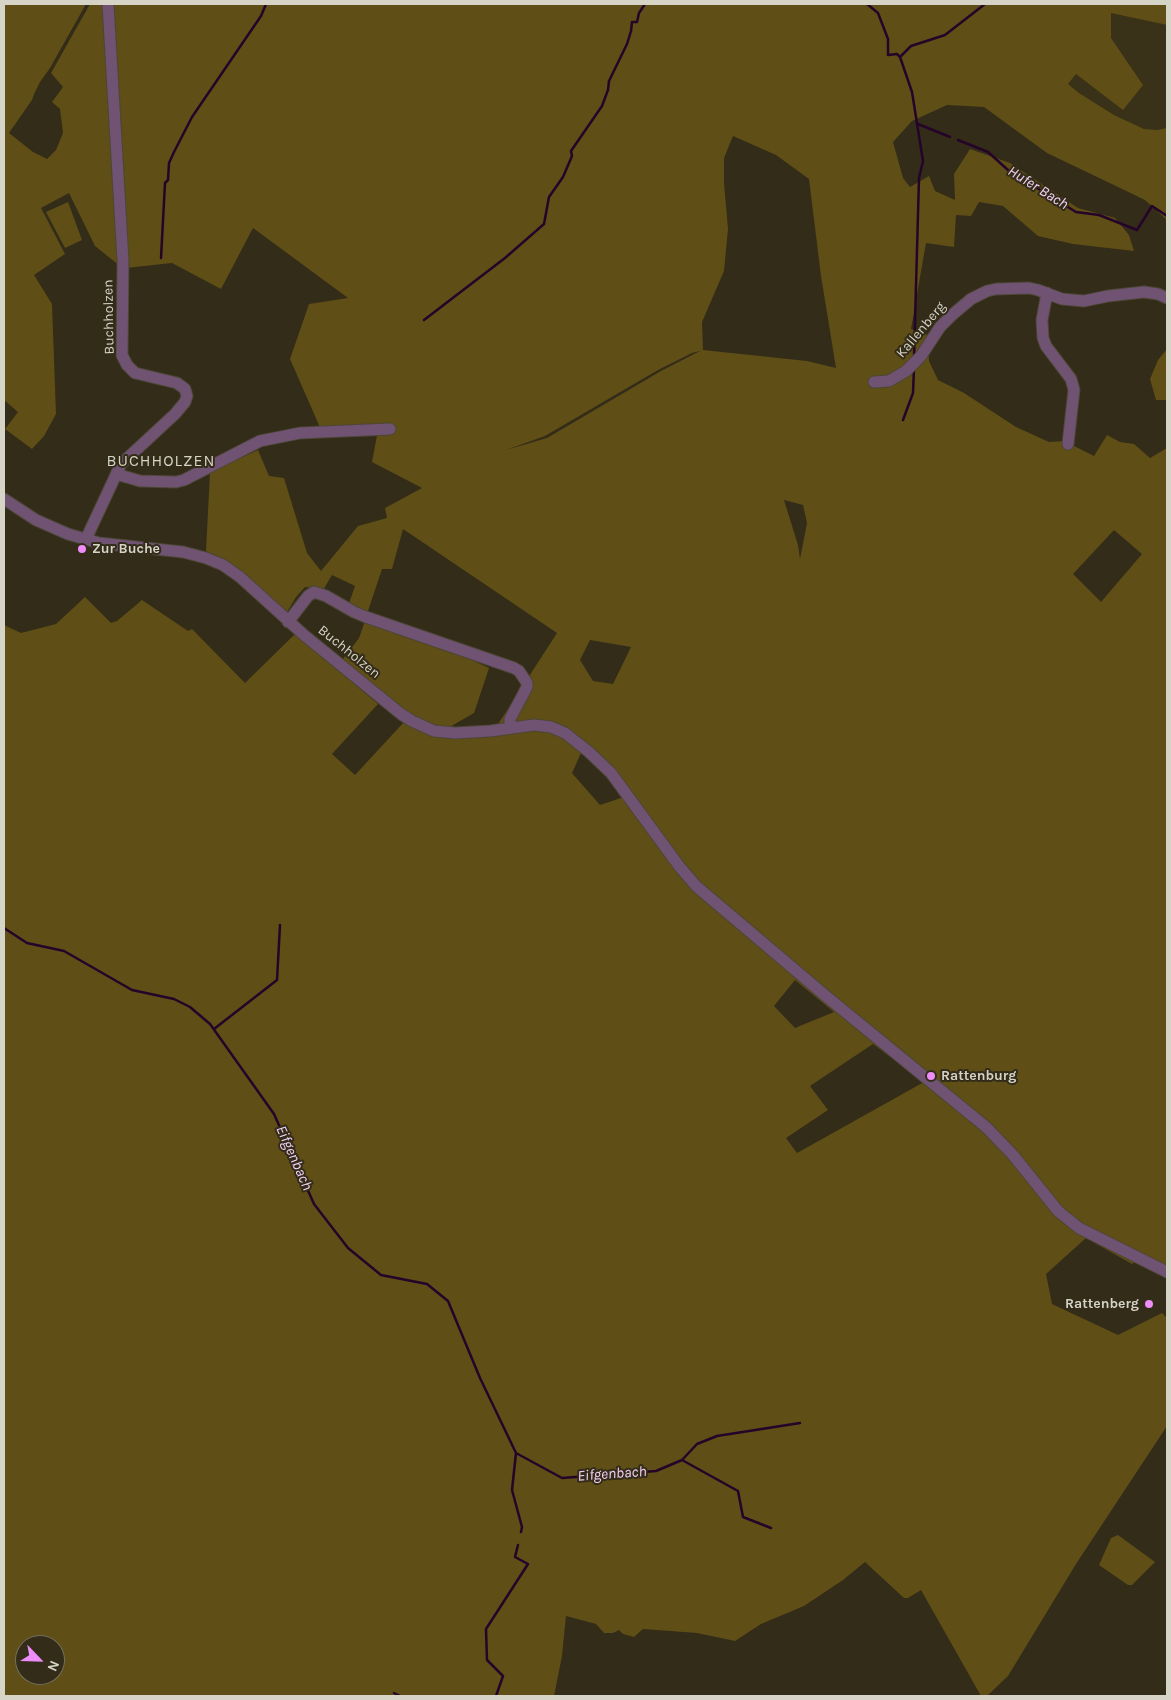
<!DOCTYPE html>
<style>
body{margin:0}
#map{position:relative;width:1171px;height:1700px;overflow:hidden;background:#322c19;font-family:Karla,sans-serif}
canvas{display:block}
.frame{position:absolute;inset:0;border:5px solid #d6d3c7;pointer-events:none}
.north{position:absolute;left:15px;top:1635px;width:50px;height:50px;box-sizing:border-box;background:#322c19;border:1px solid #746f5f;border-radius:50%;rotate:114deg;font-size:14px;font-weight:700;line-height:20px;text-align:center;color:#d6d3c7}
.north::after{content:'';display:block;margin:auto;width:18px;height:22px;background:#ee8cf8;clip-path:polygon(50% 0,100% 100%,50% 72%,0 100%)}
</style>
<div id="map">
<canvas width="1171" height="1700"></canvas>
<div class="frame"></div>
<div class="north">N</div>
</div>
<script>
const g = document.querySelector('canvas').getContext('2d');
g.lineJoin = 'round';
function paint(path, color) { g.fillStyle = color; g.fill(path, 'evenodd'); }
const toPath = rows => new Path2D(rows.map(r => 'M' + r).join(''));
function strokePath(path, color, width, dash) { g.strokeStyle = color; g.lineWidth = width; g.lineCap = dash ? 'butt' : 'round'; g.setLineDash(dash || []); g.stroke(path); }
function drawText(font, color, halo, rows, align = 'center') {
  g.font = font + ' Karla,sans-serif'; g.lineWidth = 4; g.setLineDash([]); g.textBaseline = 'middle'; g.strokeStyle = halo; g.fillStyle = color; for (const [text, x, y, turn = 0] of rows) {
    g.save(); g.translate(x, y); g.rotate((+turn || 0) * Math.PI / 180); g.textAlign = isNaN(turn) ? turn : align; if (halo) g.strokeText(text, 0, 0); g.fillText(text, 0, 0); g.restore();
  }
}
paint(toPath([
 [1111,12,1167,25,1167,128,1157,130,1144,129,1114,115,1079,93,1068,84,1075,74,1143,85,1111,38]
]), '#3a3218');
paint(toPath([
 [4,4,86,4,50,68,40,82,34,94,32,100,9,133,33,152,47,159,56,150,63,133,60,109,52,102,63,87,51,73,90,4,105,4,120,266,95,246,69,193,41,208,65,254,34,275,52,304,56,414,44,436,32,449,5,429,18,412,4,400],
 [111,4,1167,4,1167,25,1111,13,1111,38,1143,85,1123,110,1076,74,1068,84,1079,93,1114,115,1144,129,1157,130,1167,128,1167,220,1145,200,1047,153,984,107,947,105,912,121,893,142,903,178,910,187,929,176,935,191,955,200,954,174,970,149,1010,163,1078,208,1115,218,1129,235,1134,251,1073,244,1038,236,1003,206,979,202,971,216,956,215,954,247,926,243,911,329,928,335,929,361,938,380,964,393,1016,427,1049,442,1064,441,1094,456,1107,435,1120,442,1134,444,1150,458,1167,448,1167,1266,1144,1256,1132,1264,1086,1238,1046,1274,1052,1304,1118,1335,1162,1313,1167,1318,1167,1426,1076,1564,1008,1676,987,1696,981,1696,921,1590,908,1598,904,1598,865,1562,843,1580,804,1606,761,1624,735,1641,697,1633,643,1629,634,1637,623,1634,619,1630,613,1633,604,1633,596,1624,566,1616,562,1656,554,1696,4,1696,4,625,21,633,56,624,85,597,111,623,117,621,142,600,188,631,192,629,245,683,295,634,378,704,332,754,355,775,404,722,491,735,557,633,403,529,392,569,382,569,367,614,348,606,355,586,332,575,322,592,312,588,305,587,296,597,286,614,239,570,206,551,210,472,258,450,269,476,284,478,307,553,321,571,358,526,387,518,385,508,422,488,372,462,378,430,322,432,290,359,309,304,348,298,253,228,221,289,172,263,126,268],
 [733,136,776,155,809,179,821,276,836,368,807,361,703,350,702,322,724,271,728,229,724,183,724,158],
 [700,351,661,371,547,438,506,450,545,436,658,370,692,353],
 [784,500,803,505,807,523,800,559,798,545],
 [1114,530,1142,554,1101,602,1073,574],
 [590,640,631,647,613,684,593,681,580,660],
 [581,753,604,770,624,797,600,805,572,773],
 [795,980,834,1012,795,1028,774,1006],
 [873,1044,924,1082,797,1153,786,1138,828,1110,810,1086],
 [25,1645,55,1645,55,1675,25,1675],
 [68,202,82,240,65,248,46,212],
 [1167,349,1167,400,1156,400,1150,379,1158,360],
 [365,621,453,651,489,668,474,713,448,728,423,721,408,715,343,659,359,638],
 [1118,1535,1155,1562,1132,1585,1128,1585,1099,1565,1111,1538]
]), '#5f4e15');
strokePath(toPath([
 [867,4,878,13,888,39,888,55,897,54,900,57,912,92,923,161,919,178,914,358],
 [900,57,911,46,945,35,985,4],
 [918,124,950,137],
 [958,140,988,152,1008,170,1076,212,1099,215,1137,230,1152,206,1167,216],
 [161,258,165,183,168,180,169,163,174,152,192,117,261,16,266,4],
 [424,320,505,258,544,224,549,197,563,177,572,156,571,151,602,106,608,90,609,81,627,44,631,31,632,22,637,22,639,13,645,4],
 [903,420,913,393,914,368],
 [4,928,27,943,64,951,132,990,174,999,190,1007,210,1024,274,1114,314,1204,348,1248,381,1275,427,1284,448,1301,480,1378,516,1453,512,1490,522,1527,521,1532],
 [214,1029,277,980,280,925],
 [516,1453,562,1478,656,1471,682,1460,697,1444,717,1436,800,1423],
 [682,1460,738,1491,743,1517,771,1528],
 [394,1693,400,1696],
 [496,1696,503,1676,487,1660,486,1629,528,1564,515,1557,518,1545]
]), '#26042a', 2.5);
const minor = toPath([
 [1047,293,1042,320,1043,338,1046,346,1071,379,1074,390,1068,444],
 [874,382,889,381,906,371,921,356,940,327,952,315,971,299,987,291,996,289,1029,288,1038,290,1062,299,1084,301,1108,296,1144,292,1158,294,1167,298],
 [116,474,140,481,176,482,184,480,260,441,300,433,390,429],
 [4,499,36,520,68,534,99,543,183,552,206,558,223,565,240,577,304,635,401,714,412,721,434,731,455,733,490,731,534,725,551,727,565,733,589,752,611,773,679,866,696,886,827,997,986,1127,1013,1155,1058,1211,1079,1228,1167,1272],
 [86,539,121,464,175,414,185,402,187,396,185,389,177,383,135,373,127,365,122,355,123,261,108,4],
 [288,622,308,596,314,592,326,596,354,612,366,617,514,668,519,671,527,683,527,687,510,719,510,728]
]);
strokePath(minor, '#4c4735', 13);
strokePath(minor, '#705273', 11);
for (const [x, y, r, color] of [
 [82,549,5,"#ee8cf8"],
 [931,1076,5,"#ee8cf8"],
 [1149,1304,5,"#ee8cf8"]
]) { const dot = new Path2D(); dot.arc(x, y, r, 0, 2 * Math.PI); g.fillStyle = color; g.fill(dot); strokePath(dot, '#322c19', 2); }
drawText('14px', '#d6d3c7', '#322c19', [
 ["Buchholzen",109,317,-91],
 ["Kallenberg",921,330,-50],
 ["Buchholzen",349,652,39]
]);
drawText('bold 14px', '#d6d3c7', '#322c19', [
 ["Zur Buche",92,549],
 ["Rattenburg",941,1076],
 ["Rattenberg",1139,1304,"right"]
], 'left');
drawText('italic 15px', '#f6d1f9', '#322c19', [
 ["Hufer Bach",1038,188,32],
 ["Eifgenbach",294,1158,66],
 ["Eifgenbach",612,1474,-4]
]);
g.letterSpacing = '1px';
drawText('16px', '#d6d3c7', '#322c19', [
 ["BUCHHOLZEN",161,461]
]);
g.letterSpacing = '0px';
</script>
